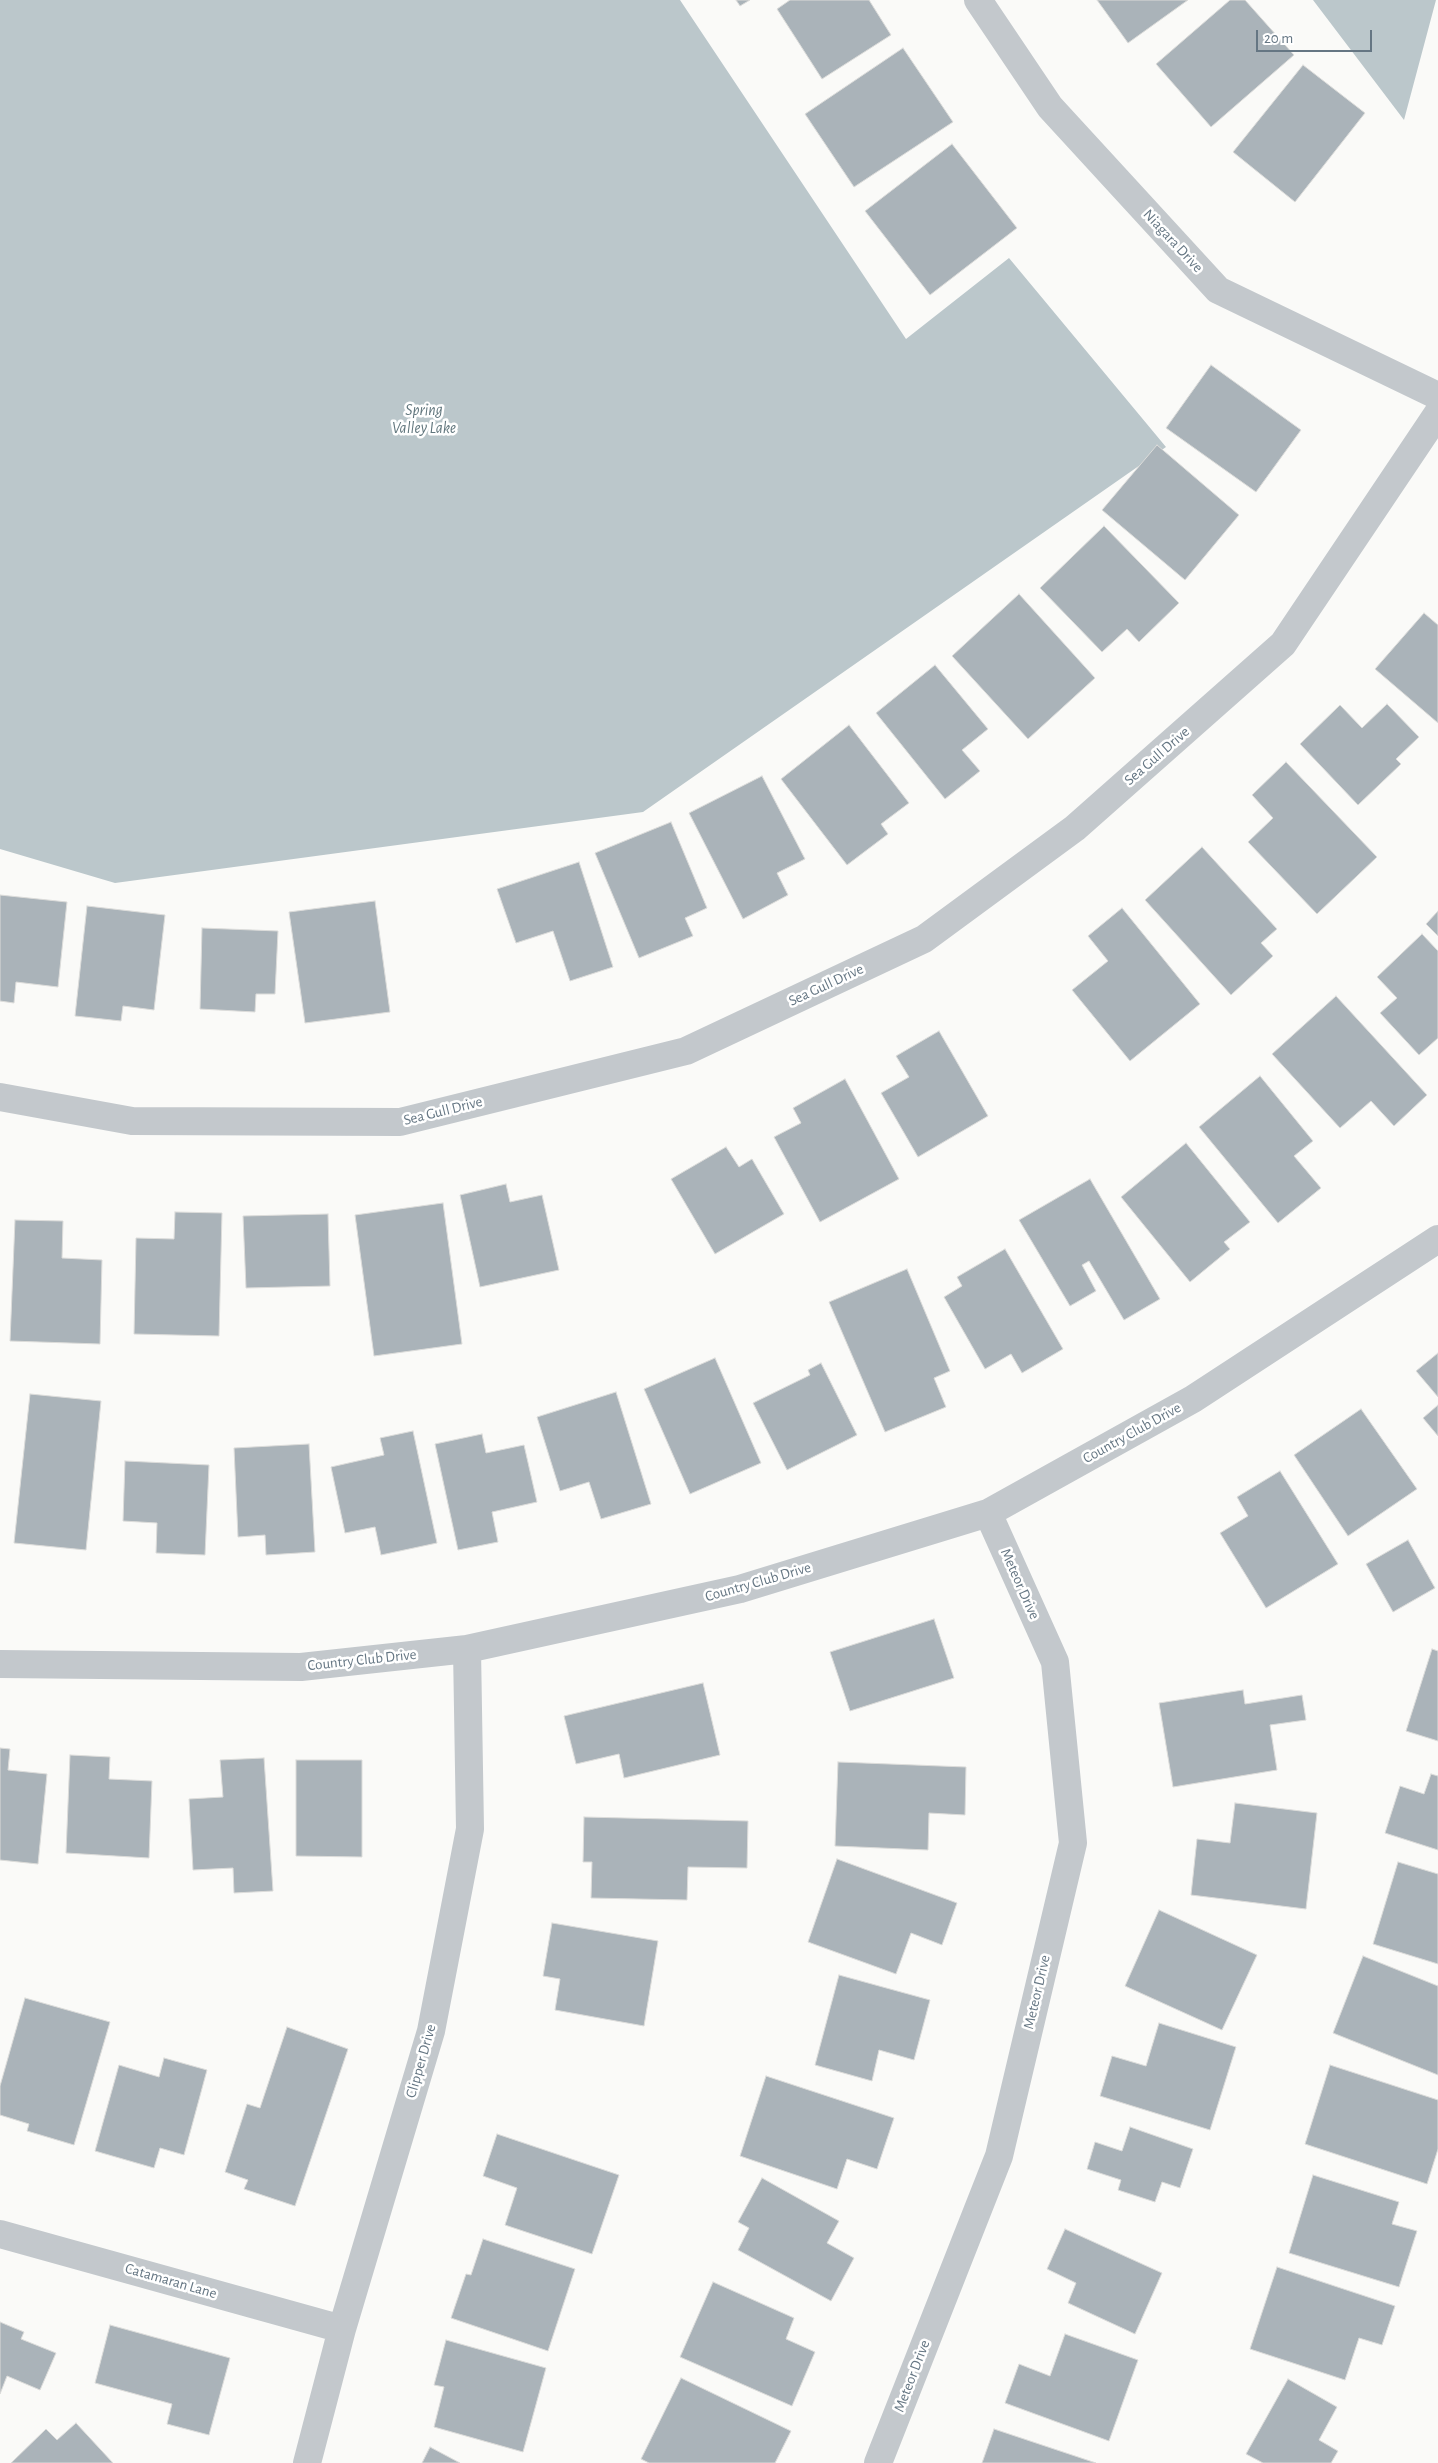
<!DOCTYPE html>
<style>
body{margin:0}
#map{position:relative;width:1438px;height:2463px;overflow:hidden;background:#fafaf8;font-family:"Alegreya Sans",sans-serif}
canvas{display:block}
.scale{position:absolute;left:1256px;top:30px;width:116px;height:22px;box-sizing:border-box;border:2px solid #657683;border-top:0;padding-left:6px;font-size:15px;line-height:18px;white-space:nowrap;color:#657683;-webkit-text-stroke:4px #fff;paint-order:stroke}
</style>
<div id="map">
<canvas width="1438" height="2463"></canvas>
<div class="scale">20 m</div>
</div>
<script>
const g = document.querySelector('canvas').getContext('2d');
g.lineJoin = 'round';
function paint(path, color) { g.fillStyle = color; g.fill(path, 'evenodd'); }
const toPath = rows => new Path2D(rows.map(r => 'M' + r).join(''));
function strokePath(path, color, width, dash) { g.strokeStyle = color; g.lineWidth = width; g.lineCap = dash ? 'butt' : 'round'; g.setLineDash(dash || []); g.stroke(path); }
function drawText(font, color, halo, rows, align = 'center') {
  g.font = font + ' "Alegreya Sans",sans-serif'; g.lineWidth = 5; g.setLineDash([]); g.textBaseline = 'middle'; g.strokeStyle = halo; g.fillStyle = color; for (const [text, x, y, turn = 0] of rows) {
    g.save(); g.translate(x, y); g.rotate((+turn || 0) * Math.PI / 180); g.textAlign = isNaN(turn) ? turn : align; if (halo) g.strokeText(text, 0, 0); g.fillText(text, 0, 0); g.restore();
  }
}
paint(toPath([
 [0,0,680,0,906,339,1009,258,1166,447,643,812,115,883,0,849],
 [1313,0,1436,0,1404,120]
]), '#bbc7cb');
const building = toPath([
 [736,0,750,0,740,6,736,0],
 [790,0,869,0,891,35,822,79,777,9,790,0],
 [1097,0,1188,0,1128,43,1097,0],
 [1230,0,1245,0,1294,55,1211,127,1156,64,1230,0],
 [903,48,953,122,854,187,805,114,903,48],
 [1303,65,1365,113,1295,202,1233,152,1303,65],
 [952,144,1017,228,930,295,865,211,952,144],
 [1211,365,1301,430,1256,492,1166,428,1211,365],
 [1157,445,1239,515,1185,580,1102,510,1157,445],
 [1104,526,1179,603,1139,642,1127,629,1102,652,1040,588,1104,526],
 [1019,594,1095,678,1028,739,952,656,1019,594],
 [1424,613,1438,625,1438,723,1375,669,1424,613],
 [935,665,988,729,962,750,980,771,945,799,876,713,935,665],
 [1387,704,1419,737,1396,759,1401,764,1358,805,1300,744,1340,705,1362,728,1387,704],
 [849,725,909,803,881,824,888,834,847,865,781,779,849,725],
 [1286,762,1377,857,1317,914,1248,842,1273,818,1252,795,1286,762],
 [762,776,805,859,777,873,788,895,743,919,689,813,762,776],
 [671,822,707,908,685,918,693,936,639,958,595,853,671,822],
 [1202,847,1277,929,1261,943,1273,956,1231,995,1145,900,1202,847],
 [579,862,613,967,570,981,553,931,516,943,497,889,579,862],
 [0,895,67,902,58,987,16,982,14,1003,0,1001,0,895],
 [375,901,390,1012,305,1023,289,912,375,901],
 [87,906,165,915,154,1010,123,1006,121,1021,75,1016,87,906],
 [1122,908,1200,1004,1130,1061,1072,990,1108,961,1088,936,1122,908],
 [1438,911,1438,936,1426,924,1438,911],
 [202,928,278,931,275,994,256,994,255,1012,200,1009,202,928],
 [1422,934,1438,951,1438,1038,1419,1055,1380,1013,1397,998,1377,977,1422,934],
 [1336,996,1427,1095,1394,1126,1371,1101,1340,1128,1272,1054,1336,996],
 [939,1031,988,1116,918,1157,881,1093,909,1077,896,1056,939,1031],
 [1260,1076,1313,1141,1294,1156,1321,1188,1278,1223,1199,1127,1260,1076],
 [845,1079,899,1179,820,1222,774,1137,801,1123,793,1108,845,1079],
 [1186,1143,1250,1222,1224,1242,1230,1249,1190,1282,1121,1197,1186,1143],
 [726,1147,739,1167,752,1159,784,1214,715,1254,671,1179,726,1147],
 [1090,1179,1160,1299,1124,1320,1089,1261,1082,1265,1096,1291,1070,1306,1019,1220,1090,1179],
 [506,1184,510,1202,542,1195,559,1270,480,1287,460,1195,506,1184],
 [443,1203,462,1344,374,1356,355,1215,443,1203],
 [175,1212,222,1213,219,1336,134,1334,136,1238,174,1239,175,1212],
 [328,1214,330,1286,246,1288,243,1216,328,1214],
 [15,1220,63,1221,62,1258,102,1260,100,1344,10,1341,15,1220],
 [1005,1249,1063,1349,1022,1373,1011,1354,985,1369,944,1297,962,1286,957,1277,1005,1249],
 [907,1269,950,1371,934,1378,946,1407,885,1432,829,1302,907,1269],
 [1438,1353,1438,1397,1416,1371,1438,1353],
 [715,1358,761,1463,690,1494,644,1389,715,1358],
 [821,1363,857,1435,787,1470,753,1403,810,1375,808,1370,821,1363],
 [616,1392,651,1504,601,1519,589,1482,560,1491,537,1417,616,1392],
 [30,1394,101,1401,86,1550,14,1543,30,1394],
 [1438,1405,1438,1436,1423,1418,1438,1405],
 [1361,1409,1417,1489,1348,1536,1294,1455,1361,1409],
 [413,1431,437,1543,381,1555,375,1527,345,1533,331,1467,384,1455,380,1438,413,1431],
 [482,1434,486,1453,524,1445,537,1502,492,1512,498,1542,458,1550,435,1444,482,1434],
 [309,1444,315,1552,266,1555,265,1535,238,1537,234,1448,309,1444],
 [125,1461,209,1465,205,1555,156,1553,157,1523,123,1521,125,1461],
 [1280,1471,1338,1564,1266,1608,1220,1533,1248,1516,1237,1497,1280,1471],
 [1408,1540,1435,1588,1393,1612,1366,1564,1408,1540],
 [934,1619,954,1678,850,1711,830,1652,934,1619],
 [1432,1649,1438,1651,1438,1741,1406,1731,1432,1649],
 [703,1683,720,1755,624,1778,619,1754,576,1764,564,1716,703,1683],
 [1243,1690,1245,1704,1302,1695,1306,1720,1270,1725,1277,1770,1173,1787,1159,1703,1243,1690],
 [0,1748,10,1749,8,1770,47,1774,38,1864,0,1860,0,1748],
 [70,1755,110,1757,109,1779,152,1781,149,1858,66,1853,70,1755],
 [264,1758,273,1891,234,1893,233,1868,193,1870,189,1799,223,1797,220,1760,264,1758],
 [296,1760,362,1760,362,1857,296,1856,296,1760],
 [838,1762,966,1767,965,1815,929,1813,928,1850,835,1846,838,1762],
 [1431,1774,1438,1776,1438,1850,1385,1833,1400,1786,1424,1794,1431,1774],
 [1235,1803,1317,1813,1306,1909,1191,1895,1197,1839,1230,1843,1235,1803],
 [584,1817,748,1821,747,1868,688,1867,687,1900,591,1898,592,1862,583,1862,584,1817],
 [837,1859,957,1903,942,1945,911,1933,896,1974,808,1942,837,1859],
 [1398,1862,1438,1874,1438,1964,1373,1944,1398,1862],
 [1159,1910,1257,1955,1222,2030,1125,1986,1159,1910],
 [552,1923,658,1941,644,2026,555,2010,560,1979,543,1976,552,1923],
 [1363,1956,1438,1986,1438,2075,1333,2033,1363,1956],
 [839,1975,930,2000,914,2060,879,2050,872,2081,815,2065,839,1975],
 [25,1998,110,2022,74,2145,27,2131,29,2124,0,2115,0,2086,25,1998],
 [1159,2023,1236,2047,1210,2130,1100,2096,1112,2056,1146,2066,1159,2023],
 [287,2027,348,2049,295,2206,244,2189,248,2180,225,2172,247,2104,260,2108,287,2027],
 [164,2058,207,2070,184,2155,160,2148,154,2168,95,2151,119,2065,159,2077,164,2058],
 [1330,2065,1438,2100,1438,2149,1427,2184,1305,2144,1330,2065],
 [766,2076,894,2118,877,2169,847,2159,837,2189,740,2156,766,2076],
 [1130,2127,1193,2149,1180,2188,1162,2182,1155,2202,1118,2190,1121,2180,1087,2169,1095,2142,1122,2151,1130,2127],
 [497,2134,619,2175,592,2254,505,2225,517,2188,483,2176,497,2134],
 [1313,2175,1399,2202,1392,2224,1417,2231,1399,2287,1289,2253,1313,2175],
 [762,2178,839,2221,827,2243,854,2258,831,2301,738,2250,749,2228,738,2222,762,2178],
 [1065,2229,1162,2273,1135,2334,1068,2303,1076,2283,1047,2269,1065,2229],
 [483,2239,575,2269,548,2351,451,2318,466,2274,471,2275,483,2239],
 [1277,2267,1395,2306,1382,2345,1359,2338,1345,2380,1250,2349,1277,2267],
 [713,2282,794,2318,786,2339,815,2352,792,2406,680,2357,713,2282],
 [0,2322,24,2332,21,2339,56,2353,40,2390,7,2376,0,2394,0,2322],
 [110,2325,230,2358,209,2435,167,2424,172,2404,95,2383,110,2325],
 [1065,2334,1138,2360,1109,2441,1005,2403,1019,2364,1050,2376,1065,2334],
 [446,2340,546,2368,523,2452,434,2427,444,2387,434,2385,446,2340],
 [681,2378,791,2431,775,2463,649,2463,641,2459,681,2378],
 [1288,2379,1337,2407,1319,2440,1338,2451,1331,2463,1263,2463,1246,2454,1288,2379],
 [76,2423,113,2463,11,2463,46,2429,57,2440,76,2423],
 [994,2429,1096,2463,982,2463,994,2429],
 [430,2447,460,2463,422,2463,430,2447]
]);
paint(building, '#aab3b9');
strokePath(building, '#dcdcda', 1);
strokePath(toPath([
 [978,0,1050,107,1218,290,1438,396],
 [0,1097,132,1121,400,1122,686,1051,924,939,1075,828,1283,644,1438,413],
 [0,1664,301,1667,467,1649,740,1589,988,1513,1193,1399,1438,1239],
 [0,2234,342,2329],
 [307,2463,342,2329,431,2031,470,1829,467,1649],
 [878,2463,999,2156,1073,1843,1055,1662,988,1513]
]), '#c3c8cc', 28);
drawText('15px', '#657683', '#fff', [
 ["Niagara Drive",1173,241,47],
 ["Sea Gull Drive",1157,756,-41],
 ["Sea Gull Drive",826,985,-25],
 ["Sea Gull Drive",443,1111,-14],
 ["Country Club Drive",1132,1433,-29],
 ["Country Club Drive",758,1582,-16],
 ["Meteor Drive",1020,1584,66],
 ["Country Club Drive",362,1660,-6],
 ["Meteor Drive",1037,1992,-77],
 ["Clipper Drive",421,2061,-74],
 ["Catamaran Lane",171,2281,16],
 ["Meteor Drive",912,2376,-69]
]);
drawText('italic 16px', '#60757c', '#fff', [
 ["Spring",424,410],
 ["Valley Lake",424,428]
]);
</script>
